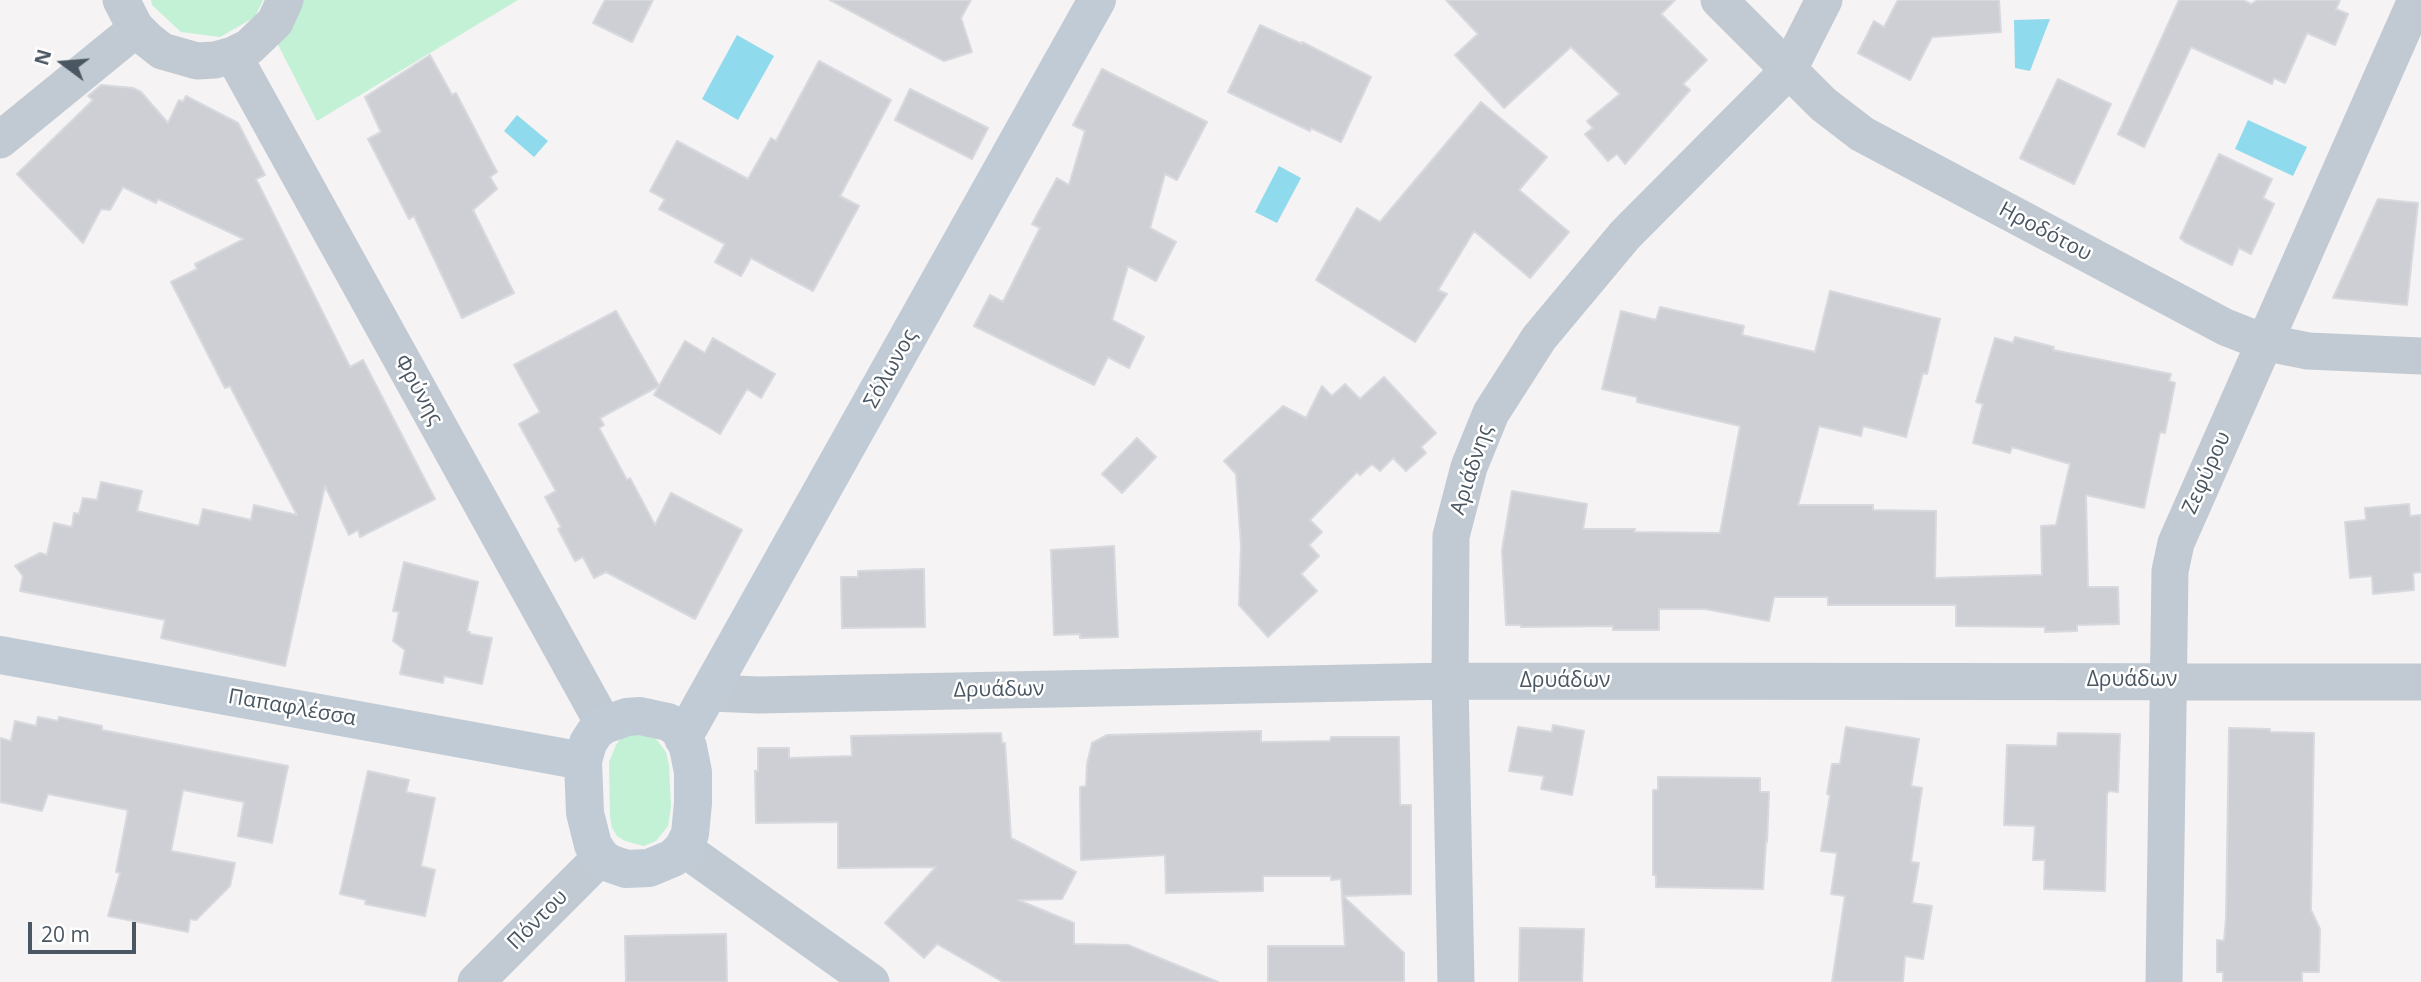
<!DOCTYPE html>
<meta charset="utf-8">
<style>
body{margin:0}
#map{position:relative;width:2421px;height:982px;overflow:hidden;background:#f5f3f3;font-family:"Open Sans",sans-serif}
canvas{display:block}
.north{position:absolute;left:28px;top:28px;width:70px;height:70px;-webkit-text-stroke:5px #fff;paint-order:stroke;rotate:286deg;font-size:19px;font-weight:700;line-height:28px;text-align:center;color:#4a5661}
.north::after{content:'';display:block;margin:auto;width:24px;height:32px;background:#4a5661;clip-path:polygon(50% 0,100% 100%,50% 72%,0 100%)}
.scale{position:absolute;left:28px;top:922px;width:108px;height:32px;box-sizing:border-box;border:4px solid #4a5661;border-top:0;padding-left:9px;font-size:21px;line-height:24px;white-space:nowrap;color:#4a5661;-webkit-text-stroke:5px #fff;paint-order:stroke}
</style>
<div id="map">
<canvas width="2421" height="982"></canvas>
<div class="north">N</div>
<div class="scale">20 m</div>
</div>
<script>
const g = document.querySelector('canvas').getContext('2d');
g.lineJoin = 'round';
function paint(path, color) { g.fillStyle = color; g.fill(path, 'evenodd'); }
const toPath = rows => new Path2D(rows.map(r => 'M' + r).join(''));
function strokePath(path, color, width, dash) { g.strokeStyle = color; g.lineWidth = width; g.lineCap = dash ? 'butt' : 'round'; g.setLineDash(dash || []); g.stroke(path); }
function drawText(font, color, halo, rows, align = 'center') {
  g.font = font + ' "Open Sans",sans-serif'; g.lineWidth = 5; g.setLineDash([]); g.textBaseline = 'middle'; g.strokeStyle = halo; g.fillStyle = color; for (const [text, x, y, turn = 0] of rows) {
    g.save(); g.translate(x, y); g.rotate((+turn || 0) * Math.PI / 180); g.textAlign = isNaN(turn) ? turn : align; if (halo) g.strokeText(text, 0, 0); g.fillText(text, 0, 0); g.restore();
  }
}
paint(toPath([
 [151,0,263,0,255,17,220,37,181,32,152,5],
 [289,0,518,0,317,121,271,31],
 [627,734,649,735,657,740,666,752,669,765,671,807,668,826,656,841,644,846,625,841,617,836,612,828,610,817,609,762,616,745,621,738]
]), '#c3f1d5');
paint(toPath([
 [2050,19,2030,71,2015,68,2014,20],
 [737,35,774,56,738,120,702,99],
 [517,115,548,141,534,157,504,131],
 [2248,120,2307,147,2293,176,2235,149],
 [1279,166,1301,178,1277,223,1255,212]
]), '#90daee');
const building = toPath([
 [605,0,653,0,632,42,593,23,605,0],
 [830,0,971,0,961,18,972,52,944,61,830,0],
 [1446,0,1675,0,1661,14,1707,60,1683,84,1690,90,1625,164,1617,154,1608,161,1585,134,1593,128,1587,121,1620,94,1571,47,1504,108,1455,55,1478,34,1446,0],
 [1898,0,1999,0,2001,32,1932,37,1910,80,1858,53,1874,21,1884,27,1898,0],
 [2179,0,2243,0,2251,4,2258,0,2340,0,2336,9,2348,14,2335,45,2307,33,2285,83,2274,78,2272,84,2191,47,2144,147,2118,134,2179,0],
 [1260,25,1302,44,1302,42,1371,77,1341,142,1311,128,1310,131,1228,92,1260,25],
 [430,55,452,95,456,93,497,172,490,177,497,189,473,210,514,293,462,318,414,216,409,219,368,139,381,132,365,97,430,55],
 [819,61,891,100,840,196,859,206,813,291,751,258,741,276,715,262,725,244,659,209,665,199,650,191,677,141,748,179,771,138,776,141,819,61],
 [1102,69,1207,122,1177,180,1165,174,1150,228,1176,242,1156,281,1128,266,1112,320,1144,337,1129,368,1108,357,1094,385,974,326,990,295,1003,302,1040,228,1032,224,1057,178,1069,185,1085,131,1073,125,1102,69],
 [2058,79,2111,104,2074,184,2020,158,2058,79],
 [101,85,133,88,141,92,168,123,179,100,183,102,186,96,238,123,265,175,256,179,350,367,363,360,435,499,360,537,358,530,349,535,325,486,285,666,161,638,165,620,20,591,23,576,15,566,40,553,47,555,54,523,72,527,74,513,79,514,83,498,97,500,101,482,142,491,137,511,199,526,203,509,251,520,254,505,297,515,230,386,225,388,171,282,197,269,195,264,244,239,158,199,156,203,123,187,110,210,101,209,83,243,17,174,93,100,88,96,101,85],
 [910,89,988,128,972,159,895,120,910,89],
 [1481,102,1547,157,1519,190,1569,232,1530,278,1474,231,1438,290,1447,294,1415,342,1316,280,1357,208,1380,222,1481,102],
 [2219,154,2272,179,2263,198,2274,204,2251,254,2239,248,2232,265,2185,242,2180,238,2219,154],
 [2378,199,2418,203,2407,305,2333,298,2378,199],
 [1830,291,1940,319,1927,374,1923,373,1906,437,1863,426,1861,436,1819,426,1798,505,1873,505,1873,510,1936,511,1935,578,2042,575,2041,526,2056,525,2070,464,2012,447,2010,453,1973,443,1983,404,1976,402,1995,338,2013,343,2015,337,2054,347,2053,350,2171,374,2169,381,2175,383,2165,433,2160,432,2144,508,2086,495,2088,587,2118,587,2119,624,2077,625,2077,631,2045,632,2045,627,1956,626,1956,605,1828,605,1828,597,1774,597,1769,621,1705,609,1659,609,1659,630,1613,630,1613,626,1521,627,1521,625,1506,625,1502,550,1512,491,1587,504,1583,529,1635,529,1634,532,1720,533,1740,426,1637,402,1637,397,1602,389,1621,311,1656,320,1660,307,1744,326,1742,335,1815,352,1830,291],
 [616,311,659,386,600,418,604,425,599,428,627,480,630,478,655,525,671,493,742,530,695,619,606,572,594,578,583,557,575,561,558,529,561,527,545,497,556,491,519,424,540,412,514,365,616,311],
 [713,338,775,374,761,398,747,389,720,434,654,395,685,341,705,353,713,338],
 [1384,377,1436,433,1421,447,1426,453,1406,471,1393,458,1380,471,1372,464,1360,475,1357,472,1310,520,1322,532,1309,545,1319,556,1301,574,1317,591,1268,637,1239,605,1241,545,1236,474,1224,461,1283,406,1306,418,1322,386,1332,396,1345,384,1360,399,1384,377],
 [1137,438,1156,457,1122,493,1102,474,1137,438],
 [2409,504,2410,516,2421,515,2421,572,2413,573,2414,590,2373,594,2372,576,2350,578,2345,522,2366,520,2365,508,2409,504],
 [1114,546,1118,637,1080,638,1080,634,1054,635,1051,550,1114,546],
 [404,562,478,582,467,631,470,632,470,634,492,638,482,684,444,676,443,683,400,674,405,650,393,641,399,612,393,611,404,562],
 [924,569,925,627,842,628,841,577,858,577,858,571,924,569],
 [38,717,58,721,59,717,102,726,102,730,288,766,272,843,238,836,244,802,183,790,171,851,235,863,230,886,196,920,190,919,188,932,108,916,120,873,116,872,128,810,48,794,42,811,0,802,0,738,11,741,15,721,36,726,38,717],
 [1553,725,1584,731,1572,795,1541,789,1544,776,1509,771,1518,727,1552,732,1553,725],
 [1846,727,1919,739,1911,786,1922,788,1911,862,1919,863,1912,903,1932,906,1923,959,1905,956,1903,982,1832,982,1845,896,1831,894,1837,853,1821,851,1830,795,1827,794,1832,764,1840,764,1846,727],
 [2229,728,2270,729,2270,732,2314,733,2311,910,2320,929,2319,972,2302,972,2302,982,2223,982,2223,972,2217,972,2217,940,2224,941,2226,918,2229,728],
 [1261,731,1261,742,1330,741,1331,737,1399,737,1400,805,1411,805,1411,894,1343,896,1404,953,1404,982,1268,982,1268,946,1345,946,1341,879,1331,880,1331,876,1263,876,1263,891,1166,893,1165,855,1081,860,1080,787,1086,786,1087,764,1092,743,1107,735,1261,731],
 [1001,733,1002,743,1005,743,1011,838,1076,872,1062,899,1018,900,1074,923,1074,944,1128,945,1218,982,1003,982,937,944,924,958,885,923,936,867,838,868,838,822,756,823,755,771,758,771,758,748,789,748,789,758,852,756,851,736,1001,733],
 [2058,733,2120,734,2118,792,2109,791,2107,794,2105,891,2044,889,2045,860,2033,860,2035,826,2004,825,2007,745,2057,746,2058,733],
 [368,771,409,780,406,792,435,798,421,866,435,870,425,916,365,904,366,900,340,894,368,771],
 [1658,777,1760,778,1760,792,1769,792,1767,842,1766,841,1763,889,1656,887,1656,875,1653,875,1653,790,1658,790,1658,777],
 [1520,928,1584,929,1582,982,1519,982,1520,928],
 [726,934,727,982,626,982,625,936,726,934]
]);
paint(building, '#cdcfd5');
strokePath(building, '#d7d9de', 2);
strokePath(toPath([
 [121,0,135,27,148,40,162,51,197,61,215,60,233,55,249,47,275,22,285,0],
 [1719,0,1823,104,1862,134,2225,327,2263,342,2308,351,2421,356],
 [233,55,604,725],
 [0,140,136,29],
 [710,693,759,695,1450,681,2421,682],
 [683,848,871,982],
 [476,982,601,857],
 [1456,982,1450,681,1451,536,1469,467,1491,413,1539,338,1625,235,1788,71,1824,0],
 [2164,982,2170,571,2176,543,2416,0]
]), '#c1cad2', 37);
strokePath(toPath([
 [0,655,583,761],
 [640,716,668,722,679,729,688,747,693,772,693,803,690,834,683,848,673,858,649,868,626,869,609,863,601,857,593,845,585,813,583,761,588,743,595,732,604,725,627,717,640,716],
 [683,738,1097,0]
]), '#c1cbd6', 38);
drawText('21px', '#4a5661', '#fff', [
 ["Ηροδότου",2045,232,28],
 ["Σόλωνος",891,369,-61],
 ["Φρύνης",418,390,61],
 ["Αριάδνης",1472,470,-72],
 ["Ζεφύρου",2207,473,-66],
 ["Δρυάδων",2132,680],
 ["Δρυάδων",1565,681],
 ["Δρυάδων",999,690,-1],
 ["Παπαφλέσσα",292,708,10],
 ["Πόντου",538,920,-45]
]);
</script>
